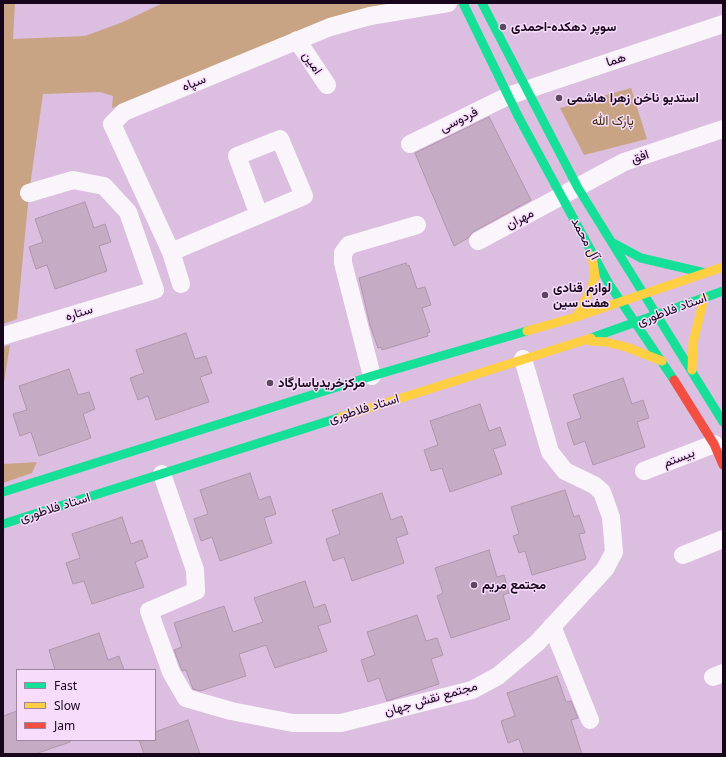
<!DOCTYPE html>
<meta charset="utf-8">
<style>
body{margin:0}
#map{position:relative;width:726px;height:757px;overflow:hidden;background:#dbbee0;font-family:"Noto Sans",sans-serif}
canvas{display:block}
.frame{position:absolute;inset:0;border:4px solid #17051b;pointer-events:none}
.legend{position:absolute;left:16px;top:669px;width:140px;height:72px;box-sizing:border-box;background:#f7dcfb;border:1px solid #9d86a1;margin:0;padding:5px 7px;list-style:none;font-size:12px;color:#17051b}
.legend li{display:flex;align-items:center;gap:8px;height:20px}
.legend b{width:20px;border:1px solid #9d86a1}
</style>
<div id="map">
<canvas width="726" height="757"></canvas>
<div class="frame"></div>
<ul class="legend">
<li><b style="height:5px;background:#16e098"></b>Fast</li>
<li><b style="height:5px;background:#ffcf43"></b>Slow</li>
<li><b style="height:5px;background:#f24e42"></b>Jam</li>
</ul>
</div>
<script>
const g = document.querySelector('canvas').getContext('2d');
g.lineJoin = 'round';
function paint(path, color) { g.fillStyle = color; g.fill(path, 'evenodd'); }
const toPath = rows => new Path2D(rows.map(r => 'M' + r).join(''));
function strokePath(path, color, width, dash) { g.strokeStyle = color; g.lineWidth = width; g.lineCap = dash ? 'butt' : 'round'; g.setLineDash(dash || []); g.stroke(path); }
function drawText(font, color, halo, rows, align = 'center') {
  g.font = font + ' "Noto Sans",Vazirmatn,sans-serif'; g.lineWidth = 3; g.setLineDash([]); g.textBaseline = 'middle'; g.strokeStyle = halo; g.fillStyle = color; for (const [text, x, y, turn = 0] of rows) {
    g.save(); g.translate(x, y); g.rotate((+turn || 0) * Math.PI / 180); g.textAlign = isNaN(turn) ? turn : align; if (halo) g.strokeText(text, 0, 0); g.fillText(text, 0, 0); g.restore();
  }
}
paint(toPath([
 [3,3,15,3,13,39,85,36,123,22,163,3,398,3,350,12,112,108,113,96,100,92,43,94,29,193,17,319,3,324],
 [631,88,647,139,584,155,560,108],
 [10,345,3,388,3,347],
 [37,462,32,473,3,483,3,464]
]), '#c9a484');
const building = toPath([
 [489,117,531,200,473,232,468,238,454,246,415,153,489,117],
 [85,202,94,228,105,224,111,242,99,246,107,271,55,289,47,265,36,269,29,247,43,242,35,219,85,202],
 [406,263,407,266,409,265,417,289,425,287,431,305,422,308,430,332,427,333,428,336,382,350,381,347,378,348,370,325,359,278,406,263],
 [186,333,195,359,206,356,212,373,200,377,209,402,156,420,148,396,138,400,130,378,144,373,136,350,186,333],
 [69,369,78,395,89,392,95,409,83,414,91,438,39,456,31,432,20,436,13,414,27,410,19,386,69,369],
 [623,378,632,404,643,400,649,418,637,422,645,447,593,465,585,441,574,445,567,423,581,418,573,395,623,378],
 [480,404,489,431,500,427,506,445,493,449,502,474,450,492,442,468,431,471,424,450,438,445,430,421,480,404],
 [250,473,259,500,270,496,276,514,264,518,272,543,220,561,212,537,201,541,194,519,208,514,200,490,250,473],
 [565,490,574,517,579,515,585,533,579,534,586,559,532,575,525,551,519,553,513,536,519,534,511,507,565,490],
 [382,493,391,520,402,516,408,534,396,538,404,563,352,581,344,557,333,561,326,539,340,534,332,510,382,493],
 [122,517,131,544,142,540,148,557,135,562,144,587,92,604,84,581,73,584,66,563,80,558,72,534,122,517],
 [489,550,497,577,504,575,509,593,503,595,510,619,451,638,437,596,443,593,435,568,489,550],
 [305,581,314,608,325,604,331,622,318,626,327,651,275,668,266,645,239,654,246,676,200,691,193,689,186,670,182,671,181,668,174,650,182,647,174,623,224,606,233,632,263,622,254,598,305,581],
 [417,615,426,641,437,638,443,655,431,659,439,684,387,701,379,678,368,682,361,660,375,655,367,632,417,615],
 [99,633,108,660,119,656,124,670,55,670,49,650,99,633],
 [557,676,566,702,571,701,578,718,571,720,582,754,524,754,519,739,508,743,501,721,515,716,507,693,557,676],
 [17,711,17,740,70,740,70,742,35,754,3,754,3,716,17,711],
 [188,720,200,754,144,754,139,740,155,740,155,732,188,720]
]);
paint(building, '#c5acc4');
strokePath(building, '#af95ac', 1);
strokePath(toPath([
 [297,40,327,85],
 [410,144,508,96,723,24],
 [478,241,624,162,723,129],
 [171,252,304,196,280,139,237,156,259,215],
 [181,284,171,252,112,124,124,112,330,27,370,16,448,3],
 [3,336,155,290,128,212,104,186,73,180,29,193],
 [372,376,343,263,343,253,349,245,417,225],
 [644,471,714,444],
 [162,474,195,570,196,591,149,611,171,672,186,698,231,711,293,723,341,723,472,690,498,676,537,643,605,569,614,552,611,517,602,492,594,485,565,471,550,452,523,359],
 [683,555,723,539],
 [552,626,590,720],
 [713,677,723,673]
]), '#faf5fa', 18);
strokePath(toPath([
 [463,3,518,116,609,284,674,380],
 [482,3,578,188,723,422],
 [613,243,641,258,705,273],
 [591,338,723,291],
 [3,492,372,376,527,331],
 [3,524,341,417]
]), '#16e098', 9);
strokePath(toPath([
 [576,317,591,289,595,276,592,256],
 [527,331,576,317,723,267],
 [590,341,606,342,626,347,662,361],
 [692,370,693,343,704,298],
 [341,417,591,338]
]), '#ffcf43', 9);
strokePath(toPath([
 [674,380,714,444,723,465]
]), '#f24e42', 9);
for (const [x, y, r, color] of [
 [503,27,4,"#5c4660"],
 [559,98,4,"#5c4660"],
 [545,295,4,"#5c4660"],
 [270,383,4,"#5c4660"],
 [474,585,4,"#5c4660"]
]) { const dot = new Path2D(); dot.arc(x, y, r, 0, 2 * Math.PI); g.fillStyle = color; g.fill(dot); strokePath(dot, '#f7dcfb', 1.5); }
drawText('bold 13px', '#17051b', '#f7dcfb', [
 ["سوپر دهکده-احمدی",511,27],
 ["استدیو ناخن زهرا هاشمی",567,98],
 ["لوازم قنادی",553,288],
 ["هفت سین",553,303],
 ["مرکزخریدپاسارگاد",278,383],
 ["مجتمع مریم",482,585]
], 'left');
drawText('13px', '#17051b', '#f7dcfb', [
 ["هما",616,60,-18],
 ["امین",312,63,56],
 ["سپاه",194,83,-22],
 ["فردوسی",459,120,-26],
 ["افق",640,157,-18],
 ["مهران",520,219,-28],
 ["آل محمد",585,239,62],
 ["استاد فلاطوری",672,310,-20],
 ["ستاره",79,313,-17],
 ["استاد فلاطوری",364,409,-17],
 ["بیستم",679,458,-21],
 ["استاد فلاطوری",55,508,-17],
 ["مجتمع نقش جهان",431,699,-16]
]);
drawText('13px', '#3e2a00', '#f7dcfb', [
 ["پارک الله",613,121]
]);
</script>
